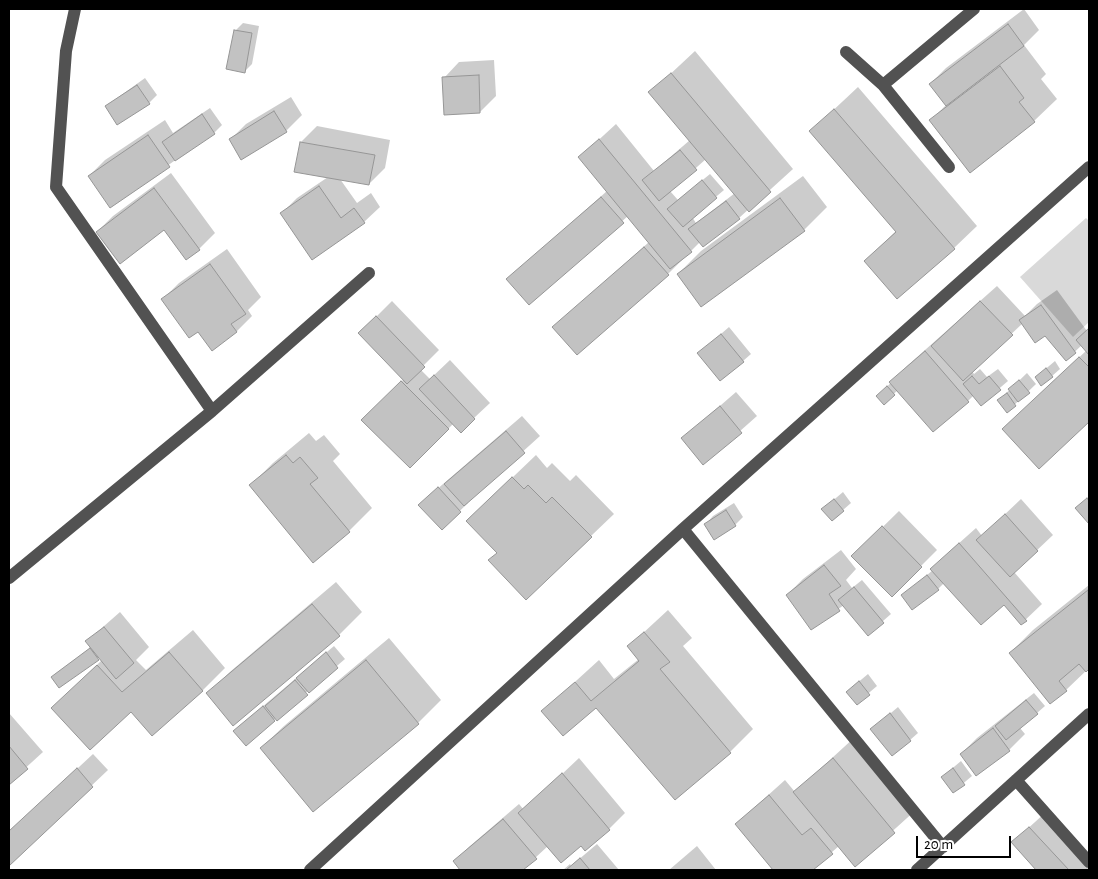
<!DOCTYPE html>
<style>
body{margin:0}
#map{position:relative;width:1098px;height:879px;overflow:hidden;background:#fff;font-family:"Alegreya Sans",sans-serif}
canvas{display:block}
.frame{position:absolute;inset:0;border:10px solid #000;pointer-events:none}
.scale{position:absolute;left:916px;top:836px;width:95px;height:22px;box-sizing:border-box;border:2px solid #000;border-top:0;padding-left:6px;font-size:15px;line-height:18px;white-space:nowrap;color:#000;-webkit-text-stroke:4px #fff;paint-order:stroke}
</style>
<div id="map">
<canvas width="1098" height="879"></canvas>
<div class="frame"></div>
<div class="scale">20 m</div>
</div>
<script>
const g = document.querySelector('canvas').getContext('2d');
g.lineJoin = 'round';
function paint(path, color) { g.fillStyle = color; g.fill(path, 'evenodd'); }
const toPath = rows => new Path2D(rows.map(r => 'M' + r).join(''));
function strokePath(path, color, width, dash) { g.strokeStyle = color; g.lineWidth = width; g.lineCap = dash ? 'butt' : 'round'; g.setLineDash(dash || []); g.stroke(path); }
paint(toPath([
 [1086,218,1089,221,1089,322,1073,337,1020,277]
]), '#d9d9d9');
paint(toPath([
 [1024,9,1039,30,1024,45,1046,74,1041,79,1057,99,1034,121,931,120,946,105,930,84,946,68],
 [243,23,259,26,252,64,245,71,235,31],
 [695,51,793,169,739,218,700,242,668,274,577,353,554,327,649,242,628,216,530,303,508,279,607,191,580,157,616,124,654,171,690,140,650,93],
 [706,159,735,193,696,223,692,217,724,190,710,174,678,200,670,191],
 [494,60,496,96,480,112,444,78,459,62],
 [145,78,157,95,149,103,106,106],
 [858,87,977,226,954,248,865,261,897,230,811,131],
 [291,97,302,115,286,131,242,158,230,140,246,124],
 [210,108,222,125,214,133,110,206,89,176,105,160,165,120,173,133],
 [317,126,390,140,385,168,369,184,340,179,357,203,371,193,380,207,364,222,281,214,297,198,328,177,301,142],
 [171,173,215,233,199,249,186,258,164,229,97,232,113,216],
 [803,176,827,207,804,230,678,274,701,251],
 [227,249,261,297,248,310,252,316,237,331,212,349,199,330,163,299,179,283],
 [997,286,1025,316,1037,304,1057,290,1087,331,1089,329,1089,421,1039,467,1027,406,1087,350,1082,345,1066,360,1046,334,1023,323,972,371,974,374,980,369,987,377,998,369,1008,381,981,404,974,395,968,401,898,390,884,403,878,396,907,366],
 [392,301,439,350,420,369,430,379,450,360,490,403,474,418,453,424,410,467,363,420,404,379,376,317],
 [729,327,751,354,743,361,699,353],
 [1055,361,1060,369,1052,376,1036,377],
 [1027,373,1036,384,1007,412,998,401],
 [736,392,757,416,704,463,683,438],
 [522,416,540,436,467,502,468,503,442,528,428,497],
 [309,433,316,441,324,435,340,454,333,461,372,508,349,531,313,561,250,486,273,463],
 [536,455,547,468,552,463,570,481,576,475,614,514,591,536,498,552,491,498],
 [843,492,851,503,843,510,823,509],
 [1021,499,1053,535,1014,572,1042,604,1021,624,1004,603,944,583,938,589,903,595,933,570,932,569,948,553,976,528,982,536],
 [734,503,743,517,735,525,706,524,713,516],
 [899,511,937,550,892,595,853,556],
 [841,550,856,569,846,580,852,588,862,580,891,614,868,634,844,605,811,628,787,595,803,579],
 [336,582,362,612,339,635,208,693,231,671],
 [1089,585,1089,668,1066,690,1010,653,1033,630],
 [668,610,692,638,683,646,753,729,730,752,675,798,596,706,543,711,599,660,614,679,639,659,629,646],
 [120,612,149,647,136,660,146,670,193,630,225,668,202,691,131,710,53,708,102,660,100,657,52,677,91,647,87,641],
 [389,638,441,700,418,723,313,810,261,748,284,726],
 [334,646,345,659,246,744,242,724],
 [868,674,877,686,857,703,856,684],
 [1034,693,1045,706,1020,728,1025,734,1009,750,961,754,977,738],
 [898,707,918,733,910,740,872,729],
 [9,713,43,752,9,783],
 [856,736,917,809,855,865,839,846,811,870,775,870,736,824,785,780,795,792],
 [93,754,108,770,9,864,9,832],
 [579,758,625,813,609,829,585,849,581,845,548,846,522,870,462,870,455,861,470,846,519,804,524,810],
 [961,761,972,776,953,792,942,777],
 [1046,812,1089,860,1089,870,1038,870,1013,842],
 [597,844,619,870,563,870,570,864,571,866],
 [697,846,716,870,669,870]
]), '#0003');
const building = toPath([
 [1008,24,1024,46,946,106,929,84,1008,24],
 [234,30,252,33,245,73,226,69,234,30],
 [1000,66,1024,98,1019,102,1035,122,970,173,929,120,1000,66],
 [671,73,771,192,749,212,648,92,671,73],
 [479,75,480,113,444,115,442,77,479,75],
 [137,85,150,104,117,125,105,106,137,85],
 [834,109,955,249,897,299,864,261,896,232,809,131,834,109],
 [274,111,287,132,241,160,229,139,274,111],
 [202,114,215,134,175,161,162,142,202,114],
 [148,135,170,167,110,208,88,176,148,135],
 [599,139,692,252,670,269,578,157,599,139],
 [300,142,375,155,369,185,294,172,300,142],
 [680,150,697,170,659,201,642,180,680,150],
 [702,180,717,198,683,227,667,209,702,180],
 [319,186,341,218,354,208,365,223,312,260,280,213,319,186],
 [154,188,200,250,186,260,164,230,120,264,96,232,154,188],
 [601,197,624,223,529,305,506,279,601,197],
 [780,198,805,231,701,307,677,274,780,198],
 [726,201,740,219,703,247,688,229,726,201],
 [644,247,669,275,577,355,552,327,644,247],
 [210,264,246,314,231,324,237,332,212,351,198,332,189,338,161,299,210,264],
 [980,301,1013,335,963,381,931,346,980,301],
 [1041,305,1076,353,1066,361,1045,336,1035,343,1019,320,1041,305],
 [376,316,425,367,407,384,358,333,376,316],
 [1089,328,1089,355,1076,340,1089,328],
 [721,334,744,362,720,381,697,353,721,334],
 [925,351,969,402,933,432,889,382,925,351],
 [1079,357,1089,367,1089,422,1039,469,1002,429,1079,357],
 [1046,368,1053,377,1041,386,1035,377,1046,368],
 [434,375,475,419,461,433,419,389,434,375],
 [972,376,979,384,989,376,1001,390,981,406,963,384,972,376],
 [1019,380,1030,393,1018,402,1008,389,1019,380],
 [401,381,449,429,410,468,361,420,401,381],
 [887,386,895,395,884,405,876,396,887,386],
 [1007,393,1016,406,1007,413,997,400,1007,393],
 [720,406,742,433,703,465,681,438,720,406],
 [506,431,525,453,464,506,444,484,506,431],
 [286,455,293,463,300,457,318,478,310,484,350,532,313,563,249,485,286,455],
 [512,477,524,489,528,485,546,503,552,497,592,537,526,600,488,560,497,553,466,521,512,477],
 [438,487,461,512,442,530,418,505,438,487],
 [1087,498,1089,501,1089,524,1075,508,1087,498],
 [834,499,844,511,832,521,821,509,834,499],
 [726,510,736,526,714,540,704,524,726,510],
 [1005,514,1038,551,1010,577,976,540,1005,514],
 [882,526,922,567,892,597,851,556,882,526],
 [959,543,1027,621,1021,625,1004,605,981,625,930,569,959,543],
 [824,565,841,586,829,594,840,611,811,630,786,595,824,565],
 [927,575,939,590,912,610,901,595,927,575],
 [854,587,884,623,868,636,838,600,854,587],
 [1088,590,1089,669,1086,672,1079,664,1059,681,1067,691,1050,704,1009,653,1088,590],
 [312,604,340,636,233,726,206,693,312,604],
 [104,627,134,663,116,679,85,641,104,627],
 [644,632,670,662,660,669,731,753,675,800,596,708,563,736,541,711,575,682,591,701,639,661,627,646,644,632],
 [90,648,99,660,59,688,51,677,90,648],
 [169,652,203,691,152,736,131,712,90,750,51,708,97,665,122,692,169,652],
 [326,652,338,668,309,693,296,678,326,652],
 [366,660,419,724,313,812,260,748,366,660],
 [295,680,308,695,277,721,265,706,295,680],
 [859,681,870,695,857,705,846,692,859,681],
 [1026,700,1038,714,1006,740,995,726,1026,700],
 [263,706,275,721,246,746,233,731,263,706],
 [890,713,911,741,892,756,870,729,890,713],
 [993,728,1010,751,976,776,960,754,993,728],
 [9,746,28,769,9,785,9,746],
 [833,758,895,833,855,867,793,792,833,758],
 [77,768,93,787,9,866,9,831,77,768],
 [953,768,965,785,953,793,941,777,953,768],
 [562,773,610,830,585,851,581,846,561,863,518,813,562,773],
 [769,795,802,835,811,828,833,854,813,870,773,870,735,824,769,795],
 [503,819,537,859,523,870,460,870,453,861,503,819],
 [1029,827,1069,870,1036,870,1011,842,1029,827],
 [580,858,590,870,566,870,580,858]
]);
paint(building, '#c2c2c2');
strokePath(building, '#969696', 1);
strokePath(toPath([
 [75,9,66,51,56,187,212,411],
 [846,52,883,85],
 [949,167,883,85,974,9],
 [683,529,943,847],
 [9,578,212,411,369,273],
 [1016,780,1089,862],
 [310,870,683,529,1089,167],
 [917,870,1089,714]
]), '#525252', 12);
</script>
